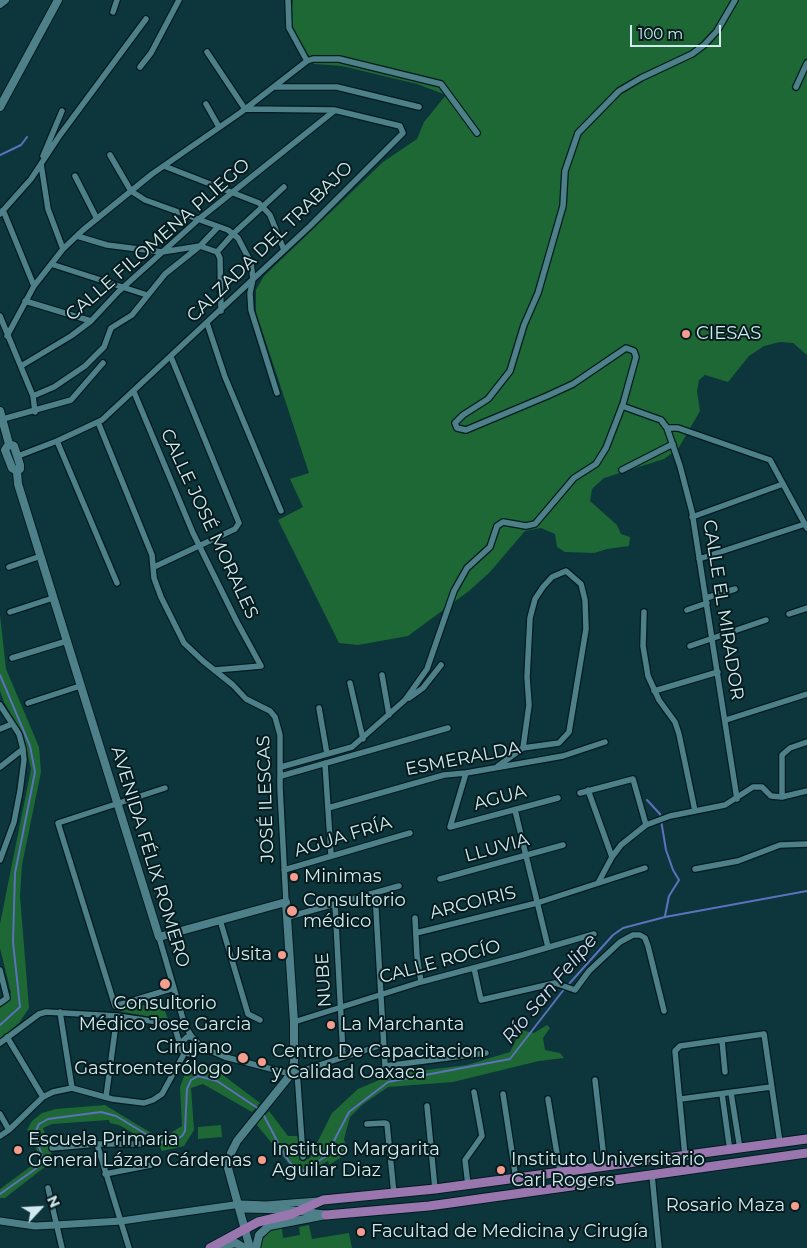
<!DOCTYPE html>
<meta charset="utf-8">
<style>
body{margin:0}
#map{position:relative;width:807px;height:1248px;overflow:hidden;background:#0d353c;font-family:Montserrat,sans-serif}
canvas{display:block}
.north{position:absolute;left:15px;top:1183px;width:50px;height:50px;-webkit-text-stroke:4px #061b1e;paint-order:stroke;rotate:65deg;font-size:14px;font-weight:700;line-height:20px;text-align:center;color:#d0eaee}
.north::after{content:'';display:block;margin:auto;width:18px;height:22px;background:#d0eaee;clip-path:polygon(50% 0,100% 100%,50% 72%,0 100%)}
.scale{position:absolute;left:630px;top:25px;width:91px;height:22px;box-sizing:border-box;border:2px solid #d0eaee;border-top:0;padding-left:6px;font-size:15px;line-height:18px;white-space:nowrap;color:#d0eaee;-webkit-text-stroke:4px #061b1e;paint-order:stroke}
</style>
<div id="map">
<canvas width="807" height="1248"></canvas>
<div class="north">N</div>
<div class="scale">100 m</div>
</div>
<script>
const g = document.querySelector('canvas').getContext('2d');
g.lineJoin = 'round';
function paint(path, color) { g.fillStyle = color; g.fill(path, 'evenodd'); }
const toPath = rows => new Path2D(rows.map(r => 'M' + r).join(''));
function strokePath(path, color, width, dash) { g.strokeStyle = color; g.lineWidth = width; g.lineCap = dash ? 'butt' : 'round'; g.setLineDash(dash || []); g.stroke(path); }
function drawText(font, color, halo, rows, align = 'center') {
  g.font = font + ' Montserrat,sans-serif'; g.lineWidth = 4; g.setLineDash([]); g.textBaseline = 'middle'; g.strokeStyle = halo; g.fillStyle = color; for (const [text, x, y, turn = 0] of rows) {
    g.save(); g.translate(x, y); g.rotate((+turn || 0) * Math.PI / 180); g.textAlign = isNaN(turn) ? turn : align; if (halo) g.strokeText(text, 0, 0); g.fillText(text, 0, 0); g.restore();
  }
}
paint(toPath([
 [293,0,807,0,807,355,793,343,780,342,764,346,749,356,728,382,705,375,699,380,697,391,700,411,678,449,664,459,604,478,592,489,590,501,617,525,621,534,630,537,629,546,607,549,594,553,565,552,557,547,555,534,541,528,525,531,490,572,469,591,408,636,358,645,339,643,278,520,303,507,290,479,309,473,256,312,256,290,264,276,383,162,417,139,424,122,446,95,417,84,342,66,314,64,294,35,291,19],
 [0,615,6,669,39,747,41,772,22,865,20,896,29,1008,19,1023,0,1039,0,1008,11,993,0,948,0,924,31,769,24,737,4,702,0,691],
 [162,1001,168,1020,118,1011],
 [547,1025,550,1028,543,1038,545,1050,560,1053,564,1058,539,1061,453,1082,388,1087,362,1105,350,1117,344,1139,348,1153,329,1165,328,1161,314,1169,301,1173,294,1170,256,1124,269,1111,288,1136,298,1136,300,1157,309,1159,332,1113,358,1089,393,1074,467,1065,510,1052,521,1030,534,1033],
 [206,1066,215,1069,260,1103,252,1112,203,1084,191,1088,194,1130,184,1146,162,1151,158,1144,152,1144,119,1125,110,1123,109,1120,52,1124,43,1128,51,1152,50,1163,5,1198,0,1198,0,1189,41,1159,27,1130,32,1121,42,1113,56,1109,105,1105,161,1139,182,1126,180,1087,185,1074],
 [221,1125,222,1137,198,1139,198,1127],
 [309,1225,312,1239,349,1233,352,1248,259,1248,260,1241,270,1231,282,1228,283,1238,300,1235,299,1227]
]), '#1d6834');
strokePath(toPath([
 [0,155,21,145,27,137],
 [0,675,30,746,35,772,15,873,13,942,20,1007,0,1025],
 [647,800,660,814,666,850,673,870,679,880,669,896,665,916],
 [568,985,613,935,623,928,665,917,807,891],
 [262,1112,285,1156,292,1165,304,1171,326,1156,349,1112,388,1082,510,1059,565,988],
 [0,1194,44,1163,35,1133,39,1124,48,1119,101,1112,116,1116,159,1142,171,1143,182,1136,185,1131,187,1089,191,1080,198,1076,217,1081,259,1109]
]), '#5c72bc', 2);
const minor = toPath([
 [288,0,289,28,307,61],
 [113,12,117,0],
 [140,67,151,53,179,0],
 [274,87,337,87,419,107],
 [796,87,807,63],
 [206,104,219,127],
 [110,155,131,191,145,200,228,230,238,238,251,263,253,279,250,293,251,310,277,393],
 [43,156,62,111],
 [41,164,48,209,63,249],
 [164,166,259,203,270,215,284,250],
 [75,176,97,219],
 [3,210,34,286],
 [0,214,31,179,60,135,146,19],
 [77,236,107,245,162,252,200,246,217,252,220,258,221,311],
 [217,252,233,234,284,187],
 [51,264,147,295],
 [25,301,91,321],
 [0,316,33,396,35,412],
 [207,323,225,377,281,511],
 [7,336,34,286,63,249,83,230,152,174,240,113,307,61,313,59,339,59,441,84,477,133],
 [21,366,71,336,91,321,118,292,199,219,334,111],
 [134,392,193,533,237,622,261,666,215,670],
 [33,396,54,387,85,366,104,347,111,328,132,315,165,274,200,246,218,227],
 [622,406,661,420,667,428,680,466,692,512,737,799],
 [3,419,71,400,103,363],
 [98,422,152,555,154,578,161,597,184,643,203,661,233,685,246,699,270,711,275,717,280,735,280,788,286,902],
 [667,428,678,428,770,460,807,528],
 [57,441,117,583],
 [18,456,57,441,102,420,310,226,403,133,400,126,334,110,245,109,207,52],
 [622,470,673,444],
 [692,517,783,484],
 [699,559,805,524],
 [9,567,41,556],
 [154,567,235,529,239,523,171,357],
 [706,598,735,589],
 [687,610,707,603],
 [10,612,53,598],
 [644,612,643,646,648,676,659,700,675,722,679,734,695,811],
 [789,614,807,608],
 [690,646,766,620],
 [12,658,67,641],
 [382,675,389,715],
 [350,683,363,739],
 [654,691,718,672],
 [409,698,423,688,441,665],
 [28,703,80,686],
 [0,705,19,734,23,749,0,767],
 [319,708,327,754],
 [726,720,807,694],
 [0,729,12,724],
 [325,763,331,855],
 [498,766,523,748,559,743,569,732,586,629,585,600,581,584,566,571,552,577,543,587,535,599,530,618,527,677,529,705,523,748],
 [281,767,352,747,405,700,427,669,454,591,467,568,490,547,497,526,503,522,526,526,535,524,574,478,596,464,606,448,623,404,636,357,634,351,626,348,573,384,547,396,466,430,457,428,455,423,463,415,488,399,510,371,524,325,538,293,563,206,565,171,578,133,619,91,641,78,692,54,704,45,717,31,735,0],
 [281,776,448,728],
 [165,788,58,823,115,1006,174,988],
 [588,790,612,857],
 [580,793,633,779,646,825],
 [782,797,782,755,790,748,807,742],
 [328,808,444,775,466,773,563,756,605,742],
 [515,810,548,947],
 [450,827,558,798],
 [450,827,466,773],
 [0,860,14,822,20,791,24,760,23,749],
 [695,869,738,861,780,845,807,844],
 [284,870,410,833],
 [440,879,563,845],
 [598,883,612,857,621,845,646,825,670,816,725,805,753,787,762,787,771,796,782,797,807,791],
 [375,893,385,1066,486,1053],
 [335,904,343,1055],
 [288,917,399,886],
 [415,918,417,956,421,982],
 [220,920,248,1014,260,1020],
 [416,933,537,903,645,868],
 [159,937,185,1026,192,1037],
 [474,968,481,1000,555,983,575,990,589,971,620,942,633,935,640,935,645,938,648,946,664,1011],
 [0,970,7,998,0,1003],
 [60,1012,72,1088],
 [294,1022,421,982,522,955,594,934],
 [174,1025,182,1051,192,1055,198,1050,198,1043,192,1037,187,1037,181,1043],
 [7,1037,43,1097],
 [722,1040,725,1072],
 [0,1043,39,1014,46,1012,117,1016,185,1026],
 [199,1046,225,1057,291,1074,382,1045],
 [297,1071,303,1157],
 [595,1080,605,1167],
 [731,1093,740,1149],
 [503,1094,516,1179],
 [722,1094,730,1151],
 [106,1097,117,1016],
 [548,1099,560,1172],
 [681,1099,771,1087],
 [427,1106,435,1189],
 [0,1114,9,1130],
 [367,1124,385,1123,387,1124,394,1194],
 [0,1136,9,1130,43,1097,53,1092,72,1088,112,1099,144,1103,153,1100,162,1094,184,1054],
 [97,1144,129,1248],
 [52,1148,97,1144,140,1144],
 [685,1156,675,1051,680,1046,764,1034,780,1143],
 [105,1174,151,1165],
 [652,1175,659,1248],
 [468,1185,465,1160,482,1136,474,1092],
 [48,1188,62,1248]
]);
const tertiary = toPath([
 [237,1205,243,1209,291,1210,325,1214],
 [0,1221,35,1226,56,1225,121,1221,241,1204,266,1205,318,1201]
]);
const secondary = toPath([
 [0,4,5,0],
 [0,107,58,0],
 [0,411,9,444],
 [9,444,5,450,12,468,17,471],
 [9,444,14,446,20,465,20,469,17,471],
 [17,471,18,484,159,937,286,902,294,1022,294,1063,291,1074,237,1141,231,1153,228,1168,250,1248],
 [215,1247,236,1243,244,1248],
 [256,1248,259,1235,269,1226,326,1215]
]);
const primary = toPath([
 [326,1215,429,1206,807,1153],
 [210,1248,258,1222,292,1214,323,1200,435,1189,807,1139]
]);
strokePath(minor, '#011b20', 8);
strokePath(tertiary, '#011b20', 9);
strokePath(secondary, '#011b20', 10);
strokePath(primary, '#011b20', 11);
strokePath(minor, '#4d8089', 5.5);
strokePath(tertiary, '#4d8089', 7);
strokePath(secondary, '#4d8089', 8);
strokePath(primary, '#9976ae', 9);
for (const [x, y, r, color] of [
 [686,334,5,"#f59d8f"],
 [294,877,5,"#f59d8f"],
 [292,911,6,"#f59d8f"],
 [282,955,5,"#f59d8f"],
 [165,984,6,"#f59d8f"],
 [331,1025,5,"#f59d8f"],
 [243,1058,6,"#f59d8f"],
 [262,1062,5,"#f59d8f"],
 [18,1150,5,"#f59d8f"],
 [262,1160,5,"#f59d8f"],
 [501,1170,5,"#f59d8f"],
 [795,1206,5,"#f59d8f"],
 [361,1232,5,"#f59d8f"]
]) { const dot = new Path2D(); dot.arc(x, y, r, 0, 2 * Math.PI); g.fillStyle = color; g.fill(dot); strokePath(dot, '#061b1e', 2); }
drawText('18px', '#d0eaee', '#061b1e', [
 ["CALLE FILOMENA PLIEGO",158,240,-41],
 ["CALZADA DEL TRABAJO",270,242,-44],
 ["CALLE JOSÉ MORALES",209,524,65],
 ["CALLE EL MIRADOR",723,610,81],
 ["ESMERALDA",463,759,-11],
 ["AGUA",500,798,-15],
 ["JOSÉ ILESCAS",266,799,-92],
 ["AGUA FRÍA",343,837,-17],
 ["LLUVIA",497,848,-15],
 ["AVENIDA FÉLIX ROMERO",150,857,73],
 ["ARCOIRIS",473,903,-14],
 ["CALLE ROCÍO",440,962,-15],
 ["NUBE",324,980,-93]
]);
drawText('18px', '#d0eaee', '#061b1e', [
 ["CIESAS",696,334],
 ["Minimas",304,877],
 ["Consultorio",303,901],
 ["médico",303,922],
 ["Usita",272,955,"right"],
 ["Consultorio",165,1004,"center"],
 ["Médico Jose Garcia",165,1025,"center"],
 ["La Marchanta",341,1025],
 ["Cirujano",232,1048,"right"],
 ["Gastroenterólogo",232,1069,"right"],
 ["Centro De Capacitacion",272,1052],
 ["y Calidad Oaxaca",272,1073],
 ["Escuela Primaria",28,1140],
 ["General Lázaro Cárdenas",28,1161],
 ["Instituto Margarita",272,1150],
 ["Aguilar Diaz",272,1171],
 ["Instituto Universitario",511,1160],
 ["Carl Rogers",511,1181],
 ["Rosario Maza",785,1206,"right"],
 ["Facultad de Medicina y Cirugía",371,1232]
], 'left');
drawText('italic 19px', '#d3ddf9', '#061b1e', [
 ["Río San Felipe",550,989,-50]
]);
</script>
